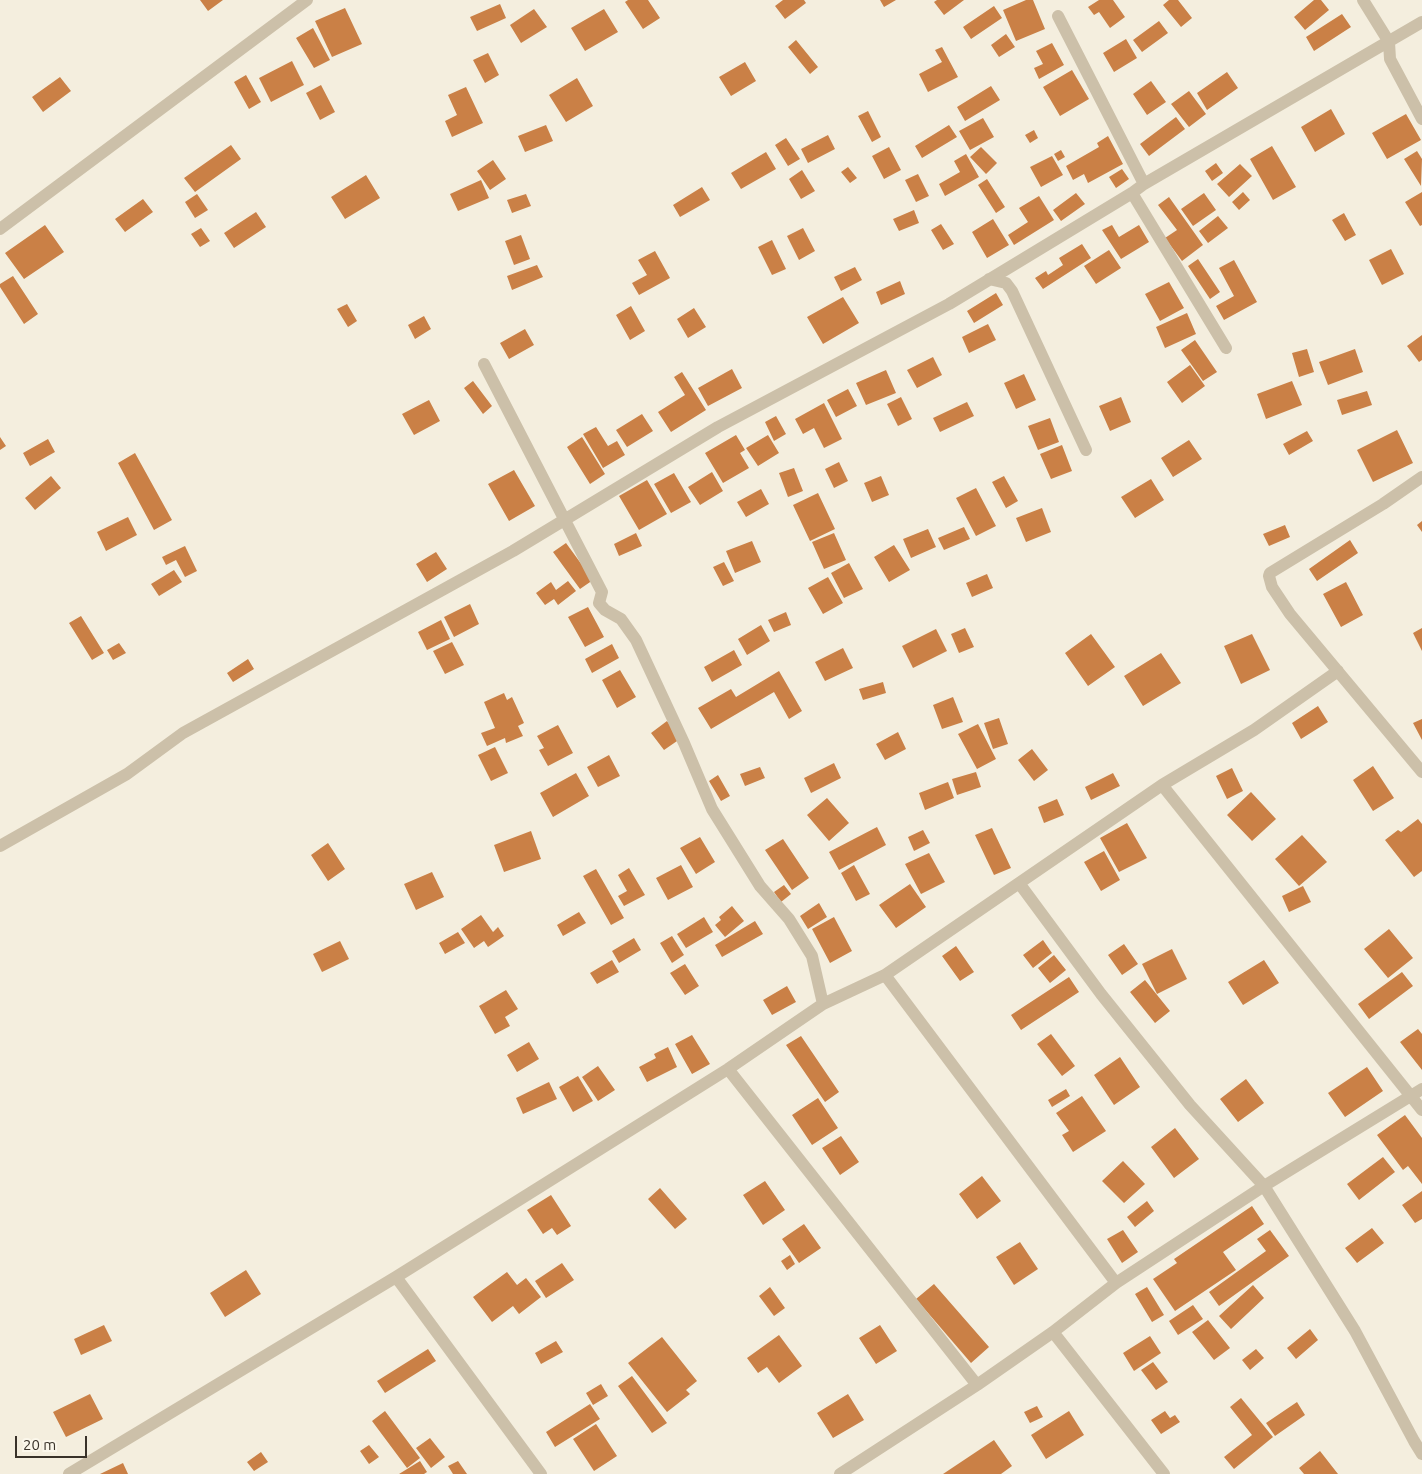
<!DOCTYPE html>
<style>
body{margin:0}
#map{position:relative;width:1422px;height:1474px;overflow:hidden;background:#f4eede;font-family:Ubuntu,sans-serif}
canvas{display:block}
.scale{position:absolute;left:15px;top:1436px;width:72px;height:22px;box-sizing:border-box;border:2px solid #393229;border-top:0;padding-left:6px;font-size:15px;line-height:18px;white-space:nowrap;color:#393229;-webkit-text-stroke:4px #fbf7eb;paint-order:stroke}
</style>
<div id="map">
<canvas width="1422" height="1474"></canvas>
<div class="scale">20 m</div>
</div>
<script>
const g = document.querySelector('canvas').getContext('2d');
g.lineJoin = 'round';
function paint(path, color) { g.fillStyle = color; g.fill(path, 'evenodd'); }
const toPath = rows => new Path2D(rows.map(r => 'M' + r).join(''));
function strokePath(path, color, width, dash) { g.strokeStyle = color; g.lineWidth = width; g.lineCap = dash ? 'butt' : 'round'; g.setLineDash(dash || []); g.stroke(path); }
paint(toPath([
 [200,0,223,0,208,11],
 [628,0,648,0,660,18,643,29,625,2],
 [783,0,804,0,806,3,785,19,775,6],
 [880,0,896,0,884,7],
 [937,0,964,0,944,15,934,2],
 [1026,0,1033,0,1045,29,1016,41,1003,10],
 [1099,0,1113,0,1125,17,1110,28,1099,12,1094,15,1088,7],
 [1169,0,1178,0,1192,18,1181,27,1163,5],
 [1314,0,1321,0,1329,10,1305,30,1294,17],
 [500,4,506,18,477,31,470,17],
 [994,6,1002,18,971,39,963,27],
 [345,8,362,44,332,57,315,21],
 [534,9,547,27,521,43,510,25],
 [604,9,618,32,585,51,571,28],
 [1342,14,1351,27,1314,51,1306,37],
 [1159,21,1168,33,1142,52,1133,40],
 [313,28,330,60,314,68,296,38],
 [1006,34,1015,47,999,57,991,45],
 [1126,39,1137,58,1114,72,1103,53],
 [796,40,818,67,810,74,788,47],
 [1052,43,1064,65,1039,79,1034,68,1043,64,1036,51],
 [942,47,958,77,928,92,919,74,942,62,935,50],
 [488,53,499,75,485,83,473,60],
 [292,61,304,85,271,102,259,78],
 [745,62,756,81,731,96,719,77],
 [1072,70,1089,99,1060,116,1043,87],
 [1227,72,1238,88,1207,110,1197,93],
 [246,75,261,102,249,109,234,82],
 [60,77,71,91,43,112,32,97],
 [577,78,593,106,566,122,549,95],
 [1151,81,1166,102,1147,115,1133,94],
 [321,85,335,112,320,120,306,93],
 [991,86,1000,100,965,121,957,107],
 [466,87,483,123,452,137,445,121,457,115,448,95],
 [1189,91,1206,114,1189,127,1171,104],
 [1331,109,1345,134,1315,152,1301,127],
 [868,111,881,137,872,142,858,116],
 [1406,114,1421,140,1387,159,1372,133],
 [1176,117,1185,129,1149,156,1140,144],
 [983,118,994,137,970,150,959,131],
 [546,125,553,141,525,152,518,136],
 [949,125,957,137,922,158,915,146],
 [1034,130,1038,138,1030,143,1025,135],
 [828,135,835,149,808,163,801,149],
 [1108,136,1123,164,1088,183,1084,174,1073,180,1066,166,1099,147,1097,143],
 [786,138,800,159,788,166,775,145],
 [231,145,241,159,195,192,184,178],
 [1272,146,1296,187,1273,200,1250,159],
 [889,147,901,170,884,179,872,156],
 [981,147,997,163,986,174,970,157],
 [1061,150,1065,157,1058,161,1054,154],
 [1417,151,1422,159,1421,186,1404,159],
 [766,152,776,169,741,189,731,173],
 [966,154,979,177,945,196,939,184,960,172,954,161],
 [1052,156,1063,175,1041,187,1030,167],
 [493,160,506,179,490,190,477,171],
 [1216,163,1223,173,1212,181,1205,171],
 [1240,164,1252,176,1229,197,1217,184],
 [848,167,857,178,850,183,841,172],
 [1122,169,1129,179,1116,188,1109,177],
 [802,170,815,191,801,199,789,179],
 [918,174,929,196,916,202,905,180],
 [366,175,380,198,345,219,331,197],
 [987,179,1005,207,996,213,978,185],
 [481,180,489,198,458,211,450,194],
 [702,187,710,200,680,217,673,205],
 [1243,192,1250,200,1239,210,1232,202],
 [1422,192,1422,225,1420,226,1405,202],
 [1076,193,1085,204,1061,221,1053,210],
 [1204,193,1216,210,1193,226,1181,209],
 [197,194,208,210,195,218,185,202],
 [526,194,531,206,512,213,507,200],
 [1039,196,1054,220,1014,245,1008,235,1028,222,1019,208],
 [1169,197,1203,245,1182,261,1165,238,1177,230,1158,205],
 [143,199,153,212,125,232,115,219],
 [914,210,919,223,899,231,893,219],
 [256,212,266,227,234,248,224,233],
 [1344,213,1356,235,1345,241,1332,220],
 [1218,216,1228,228,1208,243,1199,231],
 [993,219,1009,245,987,258,972,232],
 [941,224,954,244,943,250,931,230],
 [45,225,64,252,24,279,5,253],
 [1112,225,1119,237,1139,225,1149,242,1121,259,1102,230],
 [201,228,210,241,200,247,191,234],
 [803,228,815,251,799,260,787,236],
 [521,235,530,259,514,265,505,241],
 [772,240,786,269,772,275,758,247],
 [1082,244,1091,258,1043,289,1035,278,1046,271,1048,275,1063,265,1059,258],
 [1391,249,1404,274,1382,285,1369,260],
 [1109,250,1121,268,1096,284,1084,266],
 [655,251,670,278,639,295,632,283,647,275,638,260],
 [1198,259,1220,292,1210,299,1188,266],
 [1234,260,1257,302,1224,320,1216,306,1234,296,1219,268],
 [537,265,543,277,512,290,507,276],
 [855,267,862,280,841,291,834,277],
 [13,276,38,314,24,324,0,287,0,284],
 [900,281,905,294,881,305,876,292],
 [1169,282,1184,308,1160,321,1145,294],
 [996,293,1003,305,974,323,967,311],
 [843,297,859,323,823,344,807,317],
 [347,304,357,321,348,327,337,309],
 [631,306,645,331,630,340,616,315],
 [694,308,706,327,688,338,677,319],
 [1187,313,1196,334,1165,348,1156,327],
 [424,316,431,329,415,339,408,325],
 [988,324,996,340,969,353,962,337],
 [525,329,534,345,509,359,500,343],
 [1422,335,1422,360,1419,362,1407,346],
 [1195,340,1217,372,1203,381,1181,350],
 [1307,349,1314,372,1299,377,1292,353],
 [1355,349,1363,372,1328,385,1319,362],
 [933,357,942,375,917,388,907,370],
 [1190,365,1205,386,1182,403,1167,382],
 [732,369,742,388,708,406,698,388],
 [886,370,896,393,866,405,856,383],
 [682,372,706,410,671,432,658,412,685,395,674,377],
 [1024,374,1036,400,1016,409,1004,383],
 [473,381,492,406,483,414,464,388],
 [1292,381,1302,405,1266,419,1257,394],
 [848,389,857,406,836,417,827,400],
 [1367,391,1372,405,1342,415,1337,400],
 [901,397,912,419,898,426,887,404],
 [1121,397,1131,422,1110,431,1099,406],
 [429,400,440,421,414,435,402,414],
 [967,402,974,416,940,432,933,418],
 [824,403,842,439,824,448,814,428,803,434,795,419],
 [642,414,653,431,627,447,616,430],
 [776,416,786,434,774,441,765,422],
 [1050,418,1059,442,1038,450,1028,426],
 [596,427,608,446,617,441,625,455,603,468,583,434],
 [1397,430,1413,463,1373,482,1357,450],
 [1307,431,1313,441,1289,455,1283,444],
 [736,435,745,450,740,453,749,468,723,483,705,453],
 [768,435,779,453,758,466,746,448],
 [0,437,6,446,0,450],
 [582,437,605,474,590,484,567,447],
 [48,439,55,452,30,466,23,453],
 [1189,440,1202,459,1173,477,1161,458],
 [1062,445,1072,471,1051,479,1040,454],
 [135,453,172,520,154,530,118,463],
 [839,462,848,481,834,488,825,469],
 [794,468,803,491,788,497,779,473],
 [514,470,535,506,509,521,488,484],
 [712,472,723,491,700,505,688,487],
 [674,473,691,502,671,513,654,484],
 [51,476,61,488,35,510,25,498],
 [881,476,889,495,872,502,864,483],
 [1004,476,1018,501,1006,508,992,482],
 [1151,479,1164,500,1135,518,1121,497],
 [647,480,667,514,639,530,619,496],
 [976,488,996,526,976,536,956,498],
 [761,489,769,504,746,517,737,502],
 [818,493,835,529,810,541,793,505],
 [1042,508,1051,532,1026,542,1016,518],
 [128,517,137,535,106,551,97,532],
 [1422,521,1422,532,1417,525],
 [1285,525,1290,537,1269,546,1263,534],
 [964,527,970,539,944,550,938,538],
 [928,529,936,547,911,558,903,539],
 [636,533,642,546,619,556,614,544],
 [834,533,846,560,824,569,812,542],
 [1350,540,1358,553,1317,581,1309,569],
 [752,541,761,562,735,573,726,551],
 [566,543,593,580,580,589,553,552],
 [894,545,910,570,889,582,874,557],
 [185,546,197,571,185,577,176,560,166,565,162,557],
 [436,552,447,569,427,582,416,564],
 [724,562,734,581,723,586,713,567],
 [849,563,863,589,844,598,831,573],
 [174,570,182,582,159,596,151,584],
 [987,574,993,588,972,597,966,583],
 [828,577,843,603,823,614,808,588],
 [568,581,576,591,558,605,554,599,545,605,536,593,551,582,556,590],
 [1346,582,1363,615,1341,627,1323,594],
 [470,604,479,624,454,637,444,617],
 [588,607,604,637,585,647,568,617],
 [786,612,791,625,774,632,768,620],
 [81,616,104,653,92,660,69,623],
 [441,620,450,639,427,650,418,632],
 [761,625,770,641,747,655,738,639],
 [965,628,974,647,959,653,951,634],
 [1422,628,1422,651,1413,633],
 [936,629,947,651,913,668,902,646],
 [1091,634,1115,667,1088,686,1065,653],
 [1252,634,1270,670,1241,684,1224,646],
 [452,642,464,665,445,674,433,651],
 [119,643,126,653,113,660,107,650],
 [612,644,619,658,592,673,585,659],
 [843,648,853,668,825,681,815,662],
 [734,650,742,665,712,682,704,667],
 [1161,653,1181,683,1143,706,1124,676],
 [248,659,254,669,233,682,227,673],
 [620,670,636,697,617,708,602,680],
 [779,671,802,711,789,719,774,692,711,729,698,708,731,689,736,697],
 [883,682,886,693,863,700,859,689],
 [504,693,507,700,512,697,524,723,518,726,523,736,506,743,505,738,487,746,481,733,495,728,484,702],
 [953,697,963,722,942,729,933,705],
 [1318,706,1328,722,1301,739,1292,723],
 [999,718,1008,744,993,749,984,723],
 [1422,719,1422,740,1413,723],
 [667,721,680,739,664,750,651,733],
 [978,724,996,759,977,769,958,734],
 [558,725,573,753,548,766,539,750,544,748,537,736],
 [898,732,906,749,885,760,876,744],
 [495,747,508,773,491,781,478,755],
 [1032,749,1048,770,1034,781,1018,760],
 [609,755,620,776,598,787,587,767],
 [834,763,841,778,811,793,804,778],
 [1373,766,1394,798,1373,811,1353,780],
 [760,767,765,778,745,786,740,774],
 [1232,768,1243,791,1227,799,1216,776],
 [976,772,981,787,957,795,952,779],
 [576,773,589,796,553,817,540,793],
 [1113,773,1120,786,1091,800,1085,787],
 [718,775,730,796,721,801,709,781],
 [948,782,954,798,925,810,919,793],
 [1251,792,1276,819,1252,841,1227,815],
 [827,798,849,823,829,841,807,815],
 [1057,799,1064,815,1044,823,1038,807],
 [1418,819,1422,824,1422,871,1414,877,1385,840,1398,830,1401,832],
 [1127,823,1147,858,1119,872,1100,838],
 [877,827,886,845,839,870,829,852],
 [992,828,1011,868,994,875,975,835],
 [923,830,930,843,914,851,908,837],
 [531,831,541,859,504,872,494,845],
 [1302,835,1327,862,1299,886,1275,859],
 [700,837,715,862,696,874,680,848],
 [783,839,809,878,792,890,765,850],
 [328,843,345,869,328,881,311,855],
 [1104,851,1120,880,1101,891,1084,862],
 [929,853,945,882,921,894,905,864],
 [681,865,693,887,668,900,656,878],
 [854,865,870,894,856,901,841,873],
 [629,868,645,895,624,906,618,896,627,891,618,875],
 [596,869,624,918,611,925,583,876],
 [432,872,444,897,416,910,404,884],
 [910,884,926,907,896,928,879,905],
 [784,885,791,894,781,902,774,892],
 [1303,886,1311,902,1289,912,1282,896],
 [819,903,827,917,808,929,800,916],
 [732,906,744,921,725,937,715,925,721,920,719,917],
 [579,912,586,923,563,936,557,925],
 [481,915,493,932,498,927,504,936,488,947,484,941,474,948,461,929],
 [704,917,713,932,686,948,677,934],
 [834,917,852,951,830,963,812,929],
 [755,921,763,934,722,957,715,945],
 [1389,929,1413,958,1388,978,1364,949],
 [458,932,465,943,445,954,439,943],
 [672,936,684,955,672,963,660,943],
 [634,938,641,950,619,963,612,951],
 [1043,940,1052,953,1033,968,1023,955],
 [340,941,349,959,322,972,313,954],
 [1124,944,1138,964,1122,975,1108,955],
 [956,946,974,972,960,981,942,956],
 [1172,949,1187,979,1157,994,1142,964],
 [1054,955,1066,970,1050,983,1038,968],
 [612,960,619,972,597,984,590,973],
 [1264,960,1279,983,1243,1005,1228,982],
 [685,964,699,986,685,995,670,973],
 [1402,972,1413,986,1369,1019,1358,1004],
 [1069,977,1079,992,1021,1030,1011,1015],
 [1145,980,1170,1011,1155,1023,1130,992],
 [787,986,796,1002,772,1015,763,1000],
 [506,990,518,1009,505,1017,510,1026,495,1034,479,1006],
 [1418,1029,1422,1034,1422,1070,1400,1042],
 [1051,1034,1075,1066,1062,1076,1037,1044],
 [692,1035,710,1064,692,1074,675,1044],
 [801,1036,839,1092,825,1102,786,1045],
 [529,1042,539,1059,517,1072,507,1055],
 [668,1047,677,1067,647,1082,639,1067,656,1058,654,1054],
 [1120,1057,1140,1087,1114,1105,1094,1075],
 [598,1066,615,1090,598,1101,582,1077],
 [1367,1067,1383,1091,1345,1117,1328,1093],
 [578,1076,593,1101,573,1112,559,1087],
 [1246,1079,1264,1103,1238,1122,1220,1099],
 [549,1082,557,1099,523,1114,516,1098],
 [1066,1089,1070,1096,1052,1107,1048,1100],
 [1082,1096,1106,1131,1073,1152,1062,1135,1069,1131,1056,1113],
 [818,1098,838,1128,812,1145,792,1115],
 [1405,1115,1422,1138,1422,1184,1408,1166,1403,1170,1377,1135],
 [1175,1128,1199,1159,1174,1178,1151,1147],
 [841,1136,859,1162,840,1175,822,1148],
 [1383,1157,1395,1172,1359,1200,1347,1184],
 [1123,1161,1145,1184,1124,1203,1102,1181],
 [982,1176,1001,1201,977,1219,959,1194],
 [765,1181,785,1210,763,1225,743,1195],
 [660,1188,687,1219,675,1229,648,1199],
 [1422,1191,1422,1219,1415,1223,1402,1205],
 [551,1195,571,1226,557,1235,552,1228,543,1234,527,1210],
 [1147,1201,1154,1211,1135,1227,1127,1217],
 [1252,1206,1264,1224,1223,1252,1236,1270,1175,1311,1153,1279,1177,1263,1174,1259],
 [804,1224,821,1248,799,1263,782,1239],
 [1372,1228,1384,1243,1357,1263,1345,1248],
 [1123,1230,1138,1252,1122,1263,1107,1239],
 [1270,1230,1289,1256,1219,1306,1209,1292,1266,1251,1257,1239],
 [1020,1242,1038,1269,1014,1285,996,1257],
 [790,1255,795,1264,787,1270,781,1261],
 [562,1263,574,1280,546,1298,535,1281],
 [246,1270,261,1294,225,1317,210,1293],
 [507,1272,517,1285,526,1278,541,1297,519,1314,513,1306,492,1322,473,1297],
 [934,1284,989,1347,971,1363,916,1299],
 [1253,1285,1264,1298,1231,1329,1219,1316],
 [770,1287,785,1308,774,1316,759,1296],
 [1147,1287,1164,1315,1152,1322,1135,1294],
 [1193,1305,1203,1319,1178,1335,1169,1321],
 [1208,1320,1230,1348,1214,1360,1192,1332],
 [104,1325,112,1341,81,1355,74,1339],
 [880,1325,897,1351,876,1364,859,1338],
 [1310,1329,1318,1340,1296,1359,1287,1348],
 [779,1335,802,1366,779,1383,767,1367,758,1373,747,1358],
 [1150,1336,1161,1353,1134,1371,1123,1353],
 [662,1337,697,1381,686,1390,690,1394,667,1412,628,1363],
 [556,1341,563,1352,541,1364,535,1353],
 [428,1349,436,1361,385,1393,377,1381],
 [1256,1349,1264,1358,1250,1370,1242,1360],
 [1153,1362,1168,1382,1156,1390,1141,1370],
 [632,1376,667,1423,652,1433,618,1386],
 [601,1384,608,1396,593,1405,586,1393],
 [90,1394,103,1419,66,1437,53,1412],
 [848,1394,864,1420,833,1438,817,1413],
 [1241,1398,1273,1437,1234,1469,1224,1457,1252,1435,1230,1407],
 [1297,1402,1305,1415,1275,1436,1266,1423],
 [590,1404,600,1419,555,1447,546,1432],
 [1037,1406,1043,1417,1030,1423,1024,1412],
 [385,1411,420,1458,407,1468,372,1421],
 [1069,1411,1084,1435,1046,1459,1031,1435],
 [1165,1411,1170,1418,1175,1415,1180,1422,1161,1434,1151,1420],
 [596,1424,617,1456,594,1471,573,1439],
 [430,1438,445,1457,431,1468,416,1448],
 [994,1440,1012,1466,1001,1474,943,1474],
 [369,1445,379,1457,369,1464,360,1451],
 [1320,1451,1338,1474,1304,1474,1299,1468],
 [261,1452,268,1462,254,1471,247,1462],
 [420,1461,427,1472,424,1474,399,1474],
 [458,1461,467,1474,453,1474,448,1466],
 [123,1463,128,1474,100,1474]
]), '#ca8046');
strokePath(toPath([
 [1363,0,1389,42,1390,59,1422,119],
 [1058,16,1144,184],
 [1132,193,1226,348],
 [0,229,307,0],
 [989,279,1006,283,1012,291,1086,450],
 [484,364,602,592,599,603,605,610,621,619,636,640,684,743,712,809,760,886,789,919,812,956,823,1004],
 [1422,477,1383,504,1270,573,1269,576,1272,587,1290,614,1422,772],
 [1162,785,1422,1110],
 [0,846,127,774,183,733,513,551,718,427,949,304,1132,193,1144,184,1422,22],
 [1019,883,1101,994,1190,1105,1264,1186,1355,1331,1414,1441,1422,1454],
 [885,975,1116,1283],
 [728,1069,977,1385],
 [396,1277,541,1474],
 [1053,1332,1164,1474],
 [69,1474,396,1277,728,1069,823,1004,885,975,1162,785,1254,730,1338,671],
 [840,1474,977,1385,1053,1332,1116,1283,1264,1186,1422,1089]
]), '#ccc0a9', 12);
</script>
